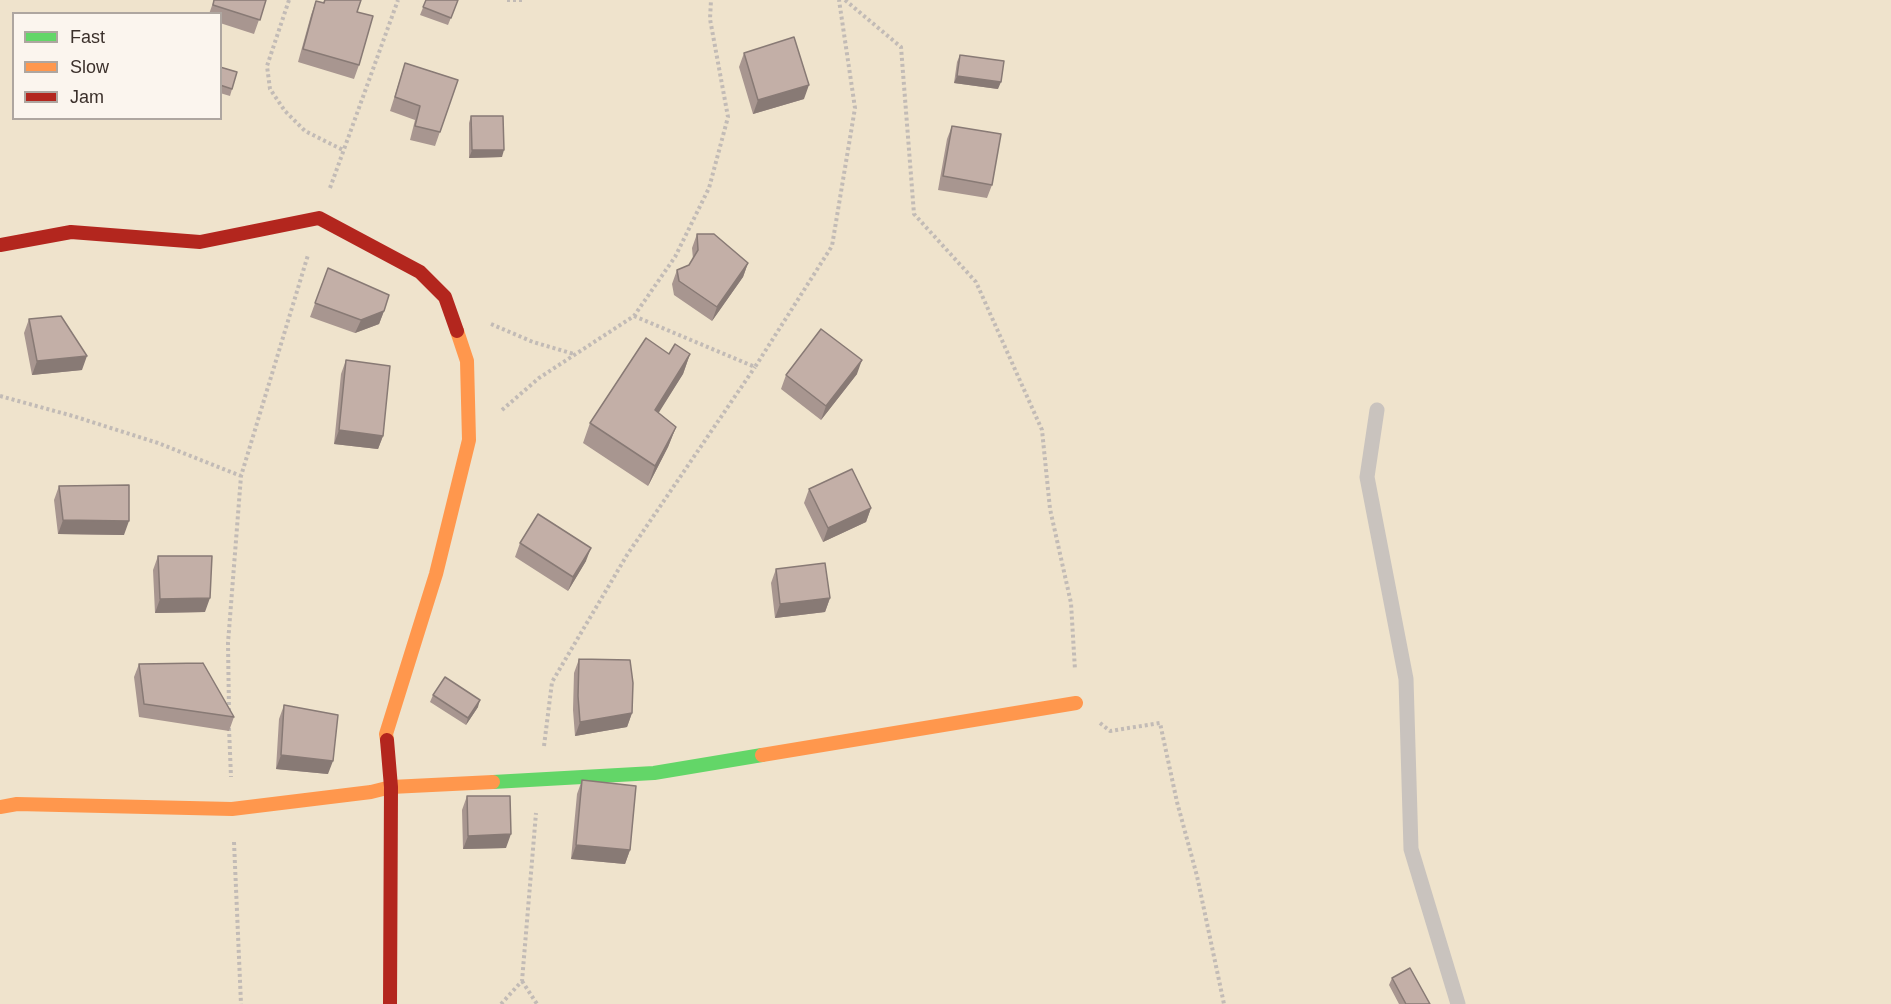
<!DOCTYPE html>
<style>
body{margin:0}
#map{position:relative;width:1891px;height:1004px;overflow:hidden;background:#f0ebe5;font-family:Arial,sans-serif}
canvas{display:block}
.legend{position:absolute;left:12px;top:12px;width:210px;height:108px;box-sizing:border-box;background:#fbf5ee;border:2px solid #aea6a0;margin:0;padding:8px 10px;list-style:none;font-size:18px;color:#3b302b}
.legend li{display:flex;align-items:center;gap:12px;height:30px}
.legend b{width:30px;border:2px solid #aea6a0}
</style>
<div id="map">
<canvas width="1891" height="1004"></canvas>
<ul class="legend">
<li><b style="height:8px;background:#63d668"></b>Fast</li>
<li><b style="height:8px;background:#ff974d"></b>Slow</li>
<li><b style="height:8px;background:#b3261e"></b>Jam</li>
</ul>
</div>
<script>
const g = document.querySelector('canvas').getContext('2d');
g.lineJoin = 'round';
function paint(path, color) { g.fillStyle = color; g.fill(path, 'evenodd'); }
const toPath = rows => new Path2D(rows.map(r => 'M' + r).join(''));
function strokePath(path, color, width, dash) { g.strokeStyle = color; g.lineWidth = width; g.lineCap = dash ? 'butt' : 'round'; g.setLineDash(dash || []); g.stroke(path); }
paint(toPath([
 [0,0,1891,0,1891,1004,0,1004],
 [14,14,220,14,220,118,14,118]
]), '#efe3cc');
strokePath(toPath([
 [289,0,267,66,270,89,285,111,305,131,343,150],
 [507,0,522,0],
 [845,0,901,47,914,214,976,282,1042,430,1050,509,1071,603,1075,670],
 [330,188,398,0],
 [634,316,755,367,832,246,855,108,839,0],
 [491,324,533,342,574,354],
 [0,396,73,416,158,443,241,476],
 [502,410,539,378,634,316,675,257,709,188,728,117,710,19,711,0],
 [229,711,228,643,241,476,308,255],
 [1100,723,1110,731,1160,723,1177,802,1197,876,1224,1004],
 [229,728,231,777],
 [544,746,552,682,627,555,755,367],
 [234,842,241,1004],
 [522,981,537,1004],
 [501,1004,522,981,536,813]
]), '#c2bbb6', 4, [3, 3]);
strokePath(toPath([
 [1377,410,1367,477,1406,679,1411,849,1458,1004]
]), '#c9c3be', 15);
strokePath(toPath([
 [493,782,654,773,762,755]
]), '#63d668', 14);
strokePath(toPath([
 [387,740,386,734,436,574,469,440,467,361,457,331],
 [762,755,1076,703],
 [0,807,17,804,232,809,371,792,391,787,493,782]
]), '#ff974d', 14);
strokePath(toPath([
 [0,245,71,232,200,242,319,218,420,272,445,297,457,331],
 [387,740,391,787,390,1004]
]), '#b3261e', 14);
paint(toPath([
 [214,0,266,0,254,34,220,23,220,14,209,14],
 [324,0,361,0,357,12,359,65,354,79,298,62,311,15,316,1,323,3],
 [426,0,458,0,448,25,420,15],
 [744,53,804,99,753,114,739,67],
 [960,55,998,89,954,83,957,62],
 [405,63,458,80,435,146,410,140,415,120,390,111],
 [220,67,237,72,230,96,220,93],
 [471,116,502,157,469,158,469,123],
 [952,126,992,185,987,198,938,190,947,139],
 [697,234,748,263,743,277,712,321,674,295,672,284,677,270,689,265,693,259,692,248],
 [328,268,384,311,379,324,355,333,310,317],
 [29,319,82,370,32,375,24,333],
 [669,354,690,354,683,374,658,413,676,427,668,447,648,486,583,443,590,423],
 [346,360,383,436,378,449,334,444,341,374],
 [857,374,821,420,781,389,786,375],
 [59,486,124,535,58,534,54,500],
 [809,489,871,508,866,522,823,542,804,503],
 [520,543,586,561,568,591,515,557],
 [158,556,205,612,155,613,153,570],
 [776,569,830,598,825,612,775,618,771,583],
 [579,659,632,713,627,727,575,736,573,710,574,673],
 [139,664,234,717,229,731,139,717,134,677],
 [433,695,478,707,466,725,430,702],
 [284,705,328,774,276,769,279,719],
 [582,780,630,850,625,864,571,859,577,794],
 [467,796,506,848,463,849,462,810],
 [1392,978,1430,1004,1399,1004,1389,985]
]), '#a89690');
paint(toPath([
 [957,76,1001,82,998,89,954,83],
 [809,85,804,99,753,114,758,100],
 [472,150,504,150,502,157,469,158],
 [748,263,743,277,712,321,717,307],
 [384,311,379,324,355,333,361,320],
 [690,354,683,374,648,430,655,410],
 [87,356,82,370,32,375,37,361],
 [862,360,857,374,821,420,826,406],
 [676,427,668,447,648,486,655,466],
 [339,430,383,436,378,449,334,444],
 [871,508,866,522,823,542,828,528],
 [63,520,129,521,124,535,58,534],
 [591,548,586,561,568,591,573,577],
 [210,598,205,612,155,613,160,599],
 [830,598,825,612,775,618,780,604],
 [480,700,478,707,466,725,468,718],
 [632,713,627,727,575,736,580,722],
 [281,755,333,761,328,774,276,769],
 [511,834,506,848,463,849,468,836],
 [576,845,630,850,625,864,571,859]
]), '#887a75');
const building = toPath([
 [214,0,266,0,260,20,213,5,214,0],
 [325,0,361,0,357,12,373,16,359,65,303,49,316,1,324,3,325,0],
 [426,0,458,0,451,18,423,7,426,0],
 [794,37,809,85,758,100,744,53,794,37],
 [960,55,1004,61,1001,82,957,76,960,55],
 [405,63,458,80,440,132,415,126,420,106,395,97,405,63],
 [220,67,237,72,232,89,220,85,220,67],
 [471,116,503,116,504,150,472,150,471,116],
 [952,126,1001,134,992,185,943,176,952,126],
 [697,234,714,234,748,263,717,307,679,281,677,270,689,265,698,250,697,234],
 [328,268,389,295,384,311,361,320,315,303,328,268],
 [61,316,87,356,37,361,29,319,61,316],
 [821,329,862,360,826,406,786,375,821,329],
 [646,338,669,354,675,344,690,354,655,410,676,427,655,466,590,423,646,338],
 [346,360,390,366,383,436,339,430,346,360],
 [852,469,871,508,828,528,809,489,852,469],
 [129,485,129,521,63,520,59,486,129,485],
 [538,514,591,548,573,577,520,543,538,514],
 [158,556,212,556,210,598,160,599,158,556],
 [825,563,830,598,780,604,776,569,825,563],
 [579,659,630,660,633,683,632,713,580,722,578,696,579,659],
 [203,663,234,717,144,704,139,664,203,663],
 [445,677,480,700,468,718,433,695,445,677],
 [284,705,338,715,333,761,281,755,284,705],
 [582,780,636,786,630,850,576,845,582,780],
 [467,796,510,796,511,834,468,836,467,796],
 [1410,968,1430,1004,1406,1004,1392,978,1410,968]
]);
paint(building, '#c3afa7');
strokePath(building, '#887a75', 1.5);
</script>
